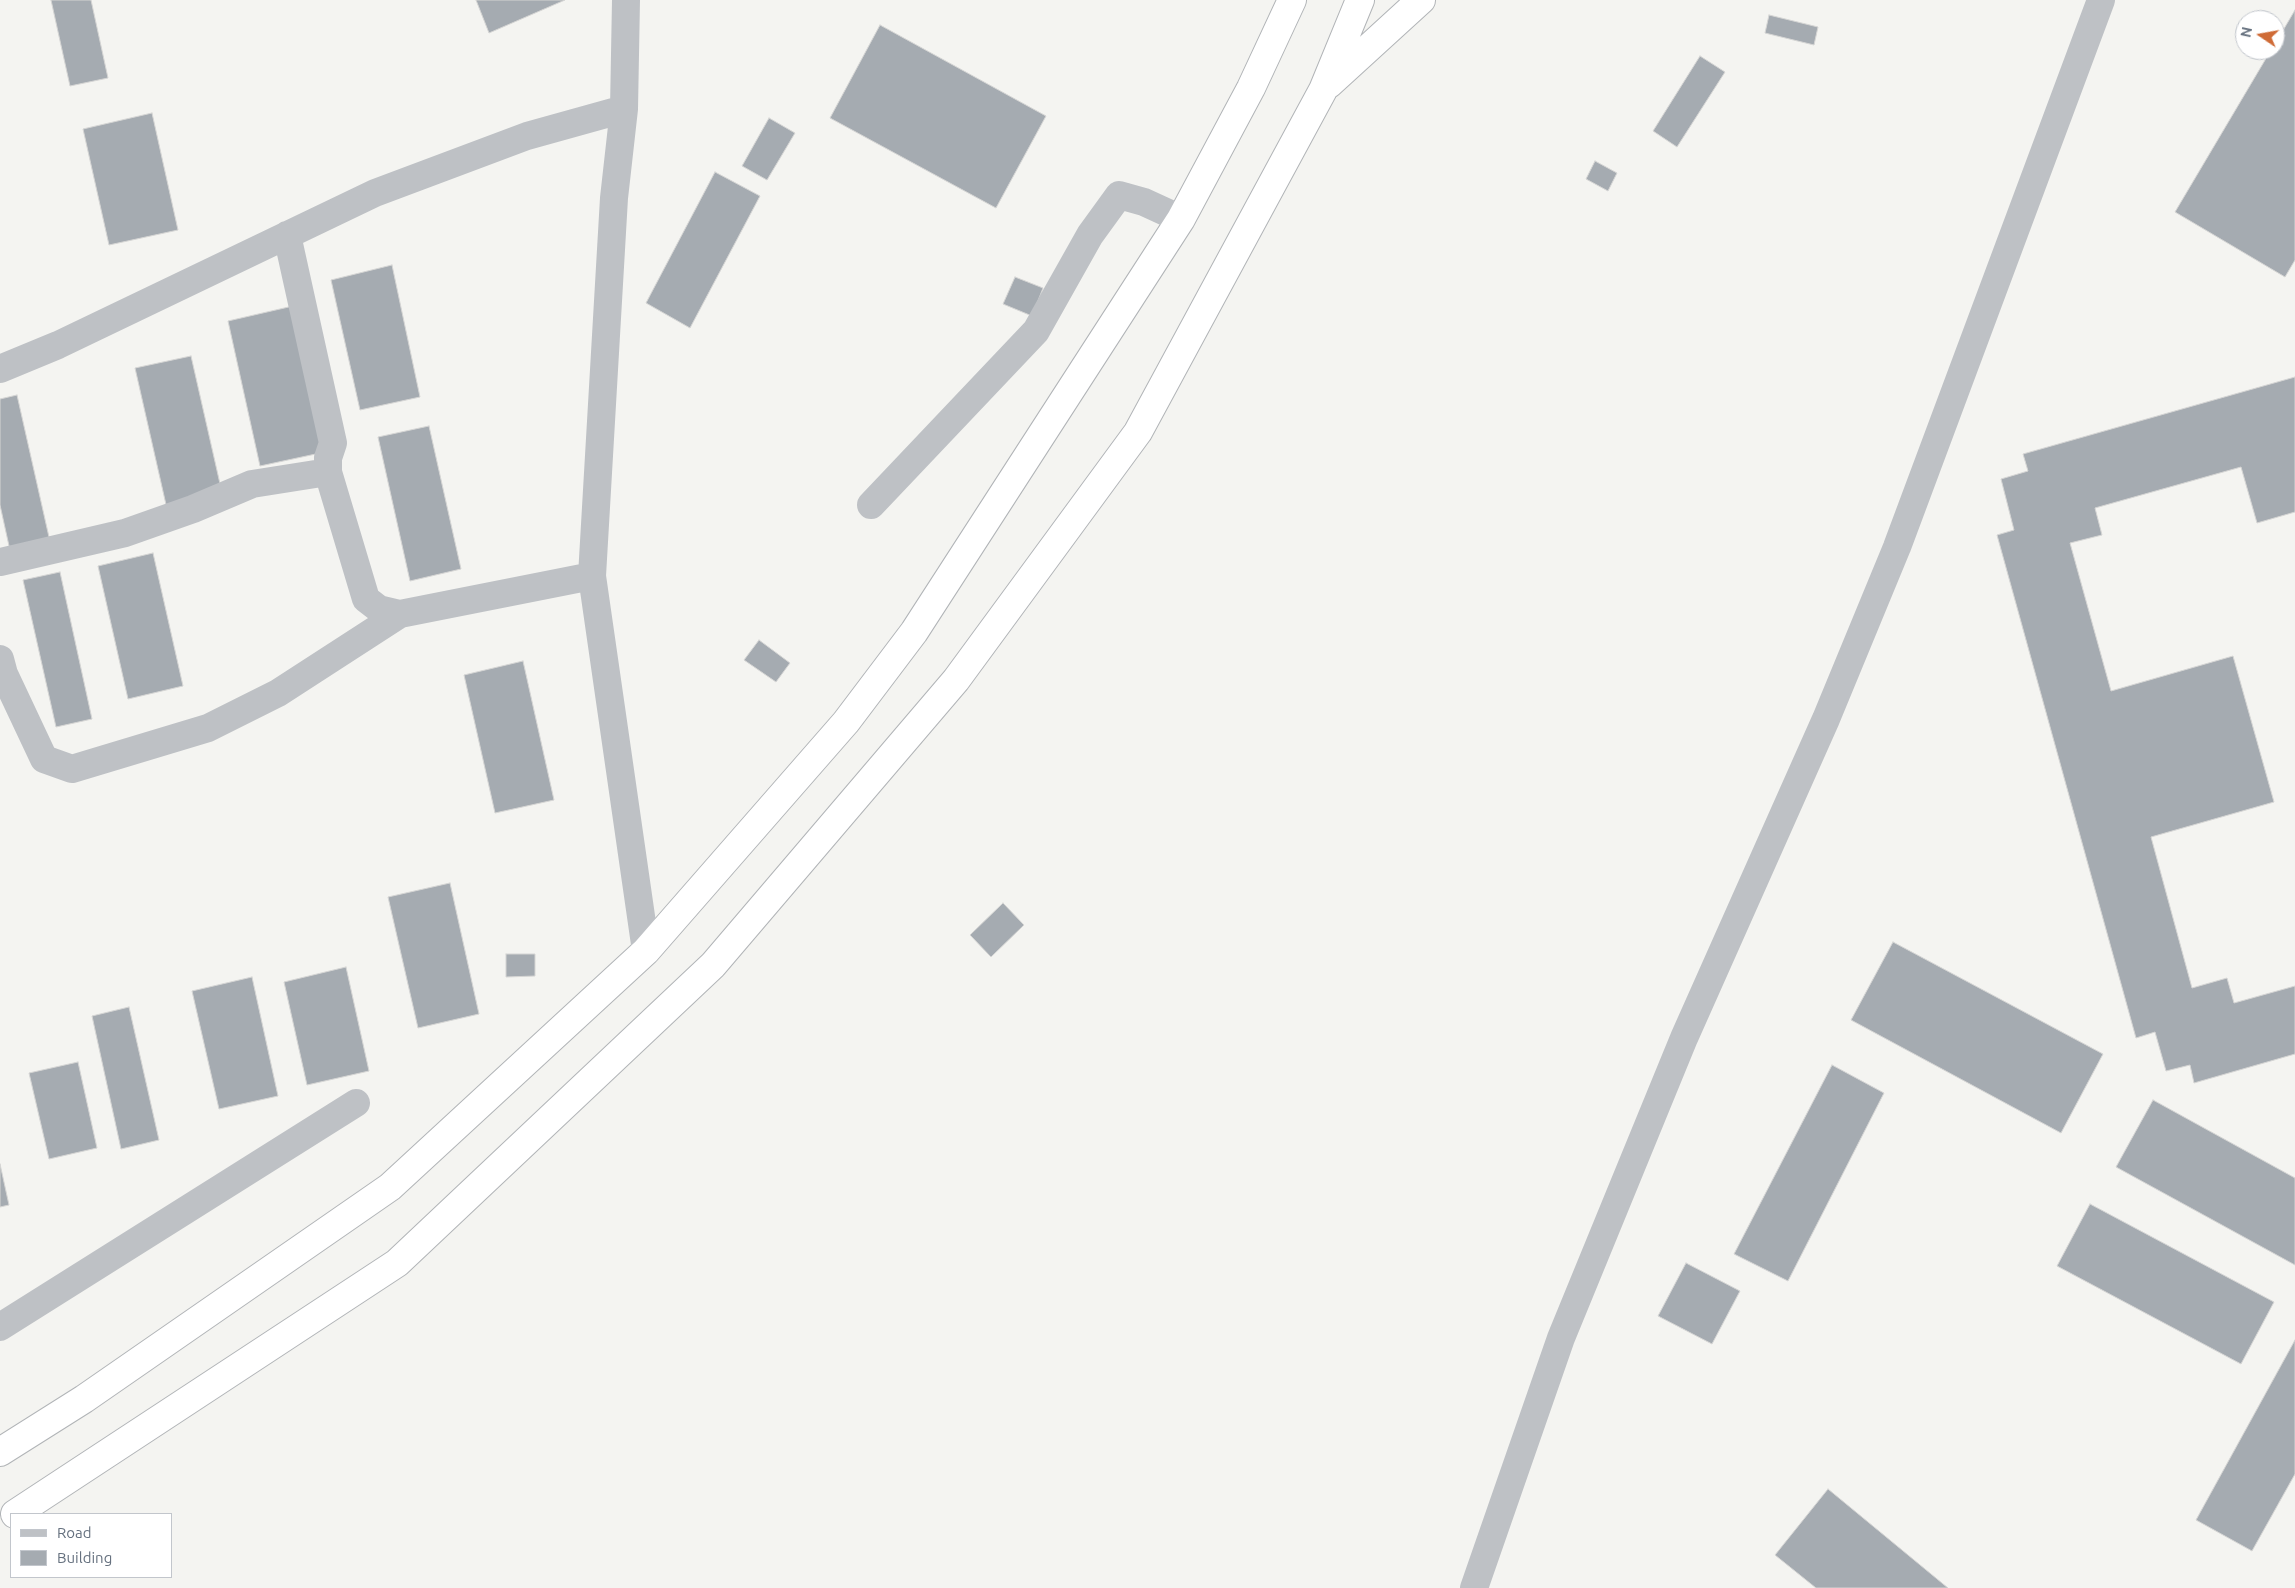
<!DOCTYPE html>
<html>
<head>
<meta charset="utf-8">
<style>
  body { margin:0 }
  #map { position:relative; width:2295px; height:1588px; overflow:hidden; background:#f4f4f1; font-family:Ubuntu,sans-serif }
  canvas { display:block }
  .legend { position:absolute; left:10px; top:1513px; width:162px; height:65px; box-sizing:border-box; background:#fff; border:1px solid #c2c6cc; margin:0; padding:6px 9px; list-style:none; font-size:15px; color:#66717f }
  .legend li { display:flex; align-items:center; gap:10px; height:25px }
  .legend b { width:25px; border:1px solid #c2c6cc }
  .north { position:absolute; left:2235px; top:10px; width:50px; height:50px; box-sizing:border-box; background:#fff; border:1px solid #c2c6cc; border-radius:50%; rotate:282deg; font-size:14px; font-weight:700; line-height:20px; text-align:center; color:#66717f }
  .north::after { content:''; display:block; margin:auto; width:18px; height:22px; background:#cf6b36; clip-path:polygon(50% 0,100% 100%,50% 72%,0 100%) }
</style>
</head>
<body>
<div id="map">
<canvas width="2295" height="1588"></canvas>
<ul class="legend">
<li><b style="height:6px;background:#bec1c5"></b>Road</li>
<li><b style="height:14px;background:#a5abb1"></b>Building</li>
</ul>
<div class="north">N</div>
</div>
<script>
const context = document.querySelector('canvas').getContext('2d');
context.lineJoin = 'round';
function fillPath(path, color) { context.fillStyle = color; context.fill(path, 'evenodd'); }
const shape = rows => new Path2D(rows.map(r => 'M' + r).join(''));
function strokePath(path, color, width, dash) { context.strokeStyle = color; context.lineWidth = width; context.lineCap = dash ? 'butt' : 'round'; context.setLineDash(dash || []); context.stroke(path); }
const building = shape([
  [51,0,91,0,108,78,70,86,51,0],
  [476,0,565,0,489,33,476,0],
  [2295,10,2295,260,2285,277,2175,212,2271,50,2275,50,2275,44,2295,10],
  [1769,15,1818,27,1814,45,1765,33,1769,15],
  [880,25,1046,116,996,208,830,118,880,25],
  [1700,56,1725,72,1677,147,1653,131,1700,56],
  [152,113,178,230,109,245,83,129,152,113],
  [769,118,795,133,767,180,742,166,769,118],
  [1595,161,1617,173,1608,191,1586,179,1595,161],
  [715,172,760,196,690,328,646,303,715,172],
  [392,265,420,397,360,410,331,280,392,265],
  [1015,277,1043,288,1032,316,1003,304,1015,277],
  [293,306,325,452,260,466,228,321,293,306],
  [191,356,223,497,167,509,135,368,191,356],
  [2295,377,2295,512,2257,523,2241,467,2095,508,2102,535,2070,543,2111,691,2233,656,2274,802,2151,837,2192,988,2227,978,2234,1003,2295,986,2295,1054,2194,1083,2190,1065,2166,1071,2155,1032,2136,1038,1997,535,2014,530,2001,479,2028,471,2023,454,2295,377],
  [17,395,51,546,11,555,0,505,0,399,17,395],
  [429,426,461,569,410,581,378,437,429,426],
  [153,553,183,686,128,699,98,566,153,553],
  [60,572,92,719,56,727,23,580,60,572],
  [759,640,790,663,776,682,744,660,759,640],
  [523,661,554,800,495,813,464,675,523,661],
  [450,883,479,1014,418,1028,388,897,450,883],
  [1003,903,1024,925,991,957,970,935,1003,903],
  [1893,942,2103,1054,2061,1133,1851,1020,1893,942],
  [506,954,535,954,535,976,506,977,506,954],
  [346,967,369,1071,307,1085,284,982,346,967],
  [252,977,278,1096,219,1109,192,991,252,977],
  [129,1007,159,1140,121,1149,92,1016,129,1007],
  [78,1062,97,1148,49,1159,29,1073,78,1062],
  [1832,1065,1884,1093,1788,1281,1734,1254,1832,1065],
  [2153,1100,2295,1178,2295,1265,2116,1167,2153,1100],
  [0,1164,9,1205,0,1207,0,1164],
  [2090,1204,2274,1302,2241,1364,2057,1266,2090,1204],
  [1686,1263,1740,1291,1712,1344,1658,1316,1686,1263],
  [2295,1340,2295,1474,2252,1551,2196,1520,2295,1340],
  [1828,1489,1948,1588,1816,1588,1775,1555,1828,1489]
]);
fillPath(building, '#a5abb1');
strokePath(building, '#d5d5d4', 1);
const highway = shape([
  [1329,84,1421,0],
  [0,1452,84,1399,390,1187,646,951,846,722,914,632,1181,219,1251,88,1292,0],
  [15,1514,397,1263,713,965,956,680,1138,432,1323,90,1360,0]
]);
strokePath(highway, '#b1b4b7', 30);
strokePath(shape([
  [626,0,624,109,614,198,592,576,646,951],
  [287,235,333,443,328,458,328,472,366,599,379,609,400,614,592,576],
  [0,369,58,345,375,193,527,136,624,109],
  [871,505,1036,331,1090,235,1119,195,1144,202,1181,219],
  [0,562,125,533,193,509,252,484,328,472],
  [0,659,4,674,44,759,72,769,208,728,278,693,400,614],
  [0,1327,356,1103],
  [1474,1588,1561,1338,1684,1038,1826,719,1897,547,2101,0]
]), '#bec1c5', 28);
strokePath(highway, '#fff', 28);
</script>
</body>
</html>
